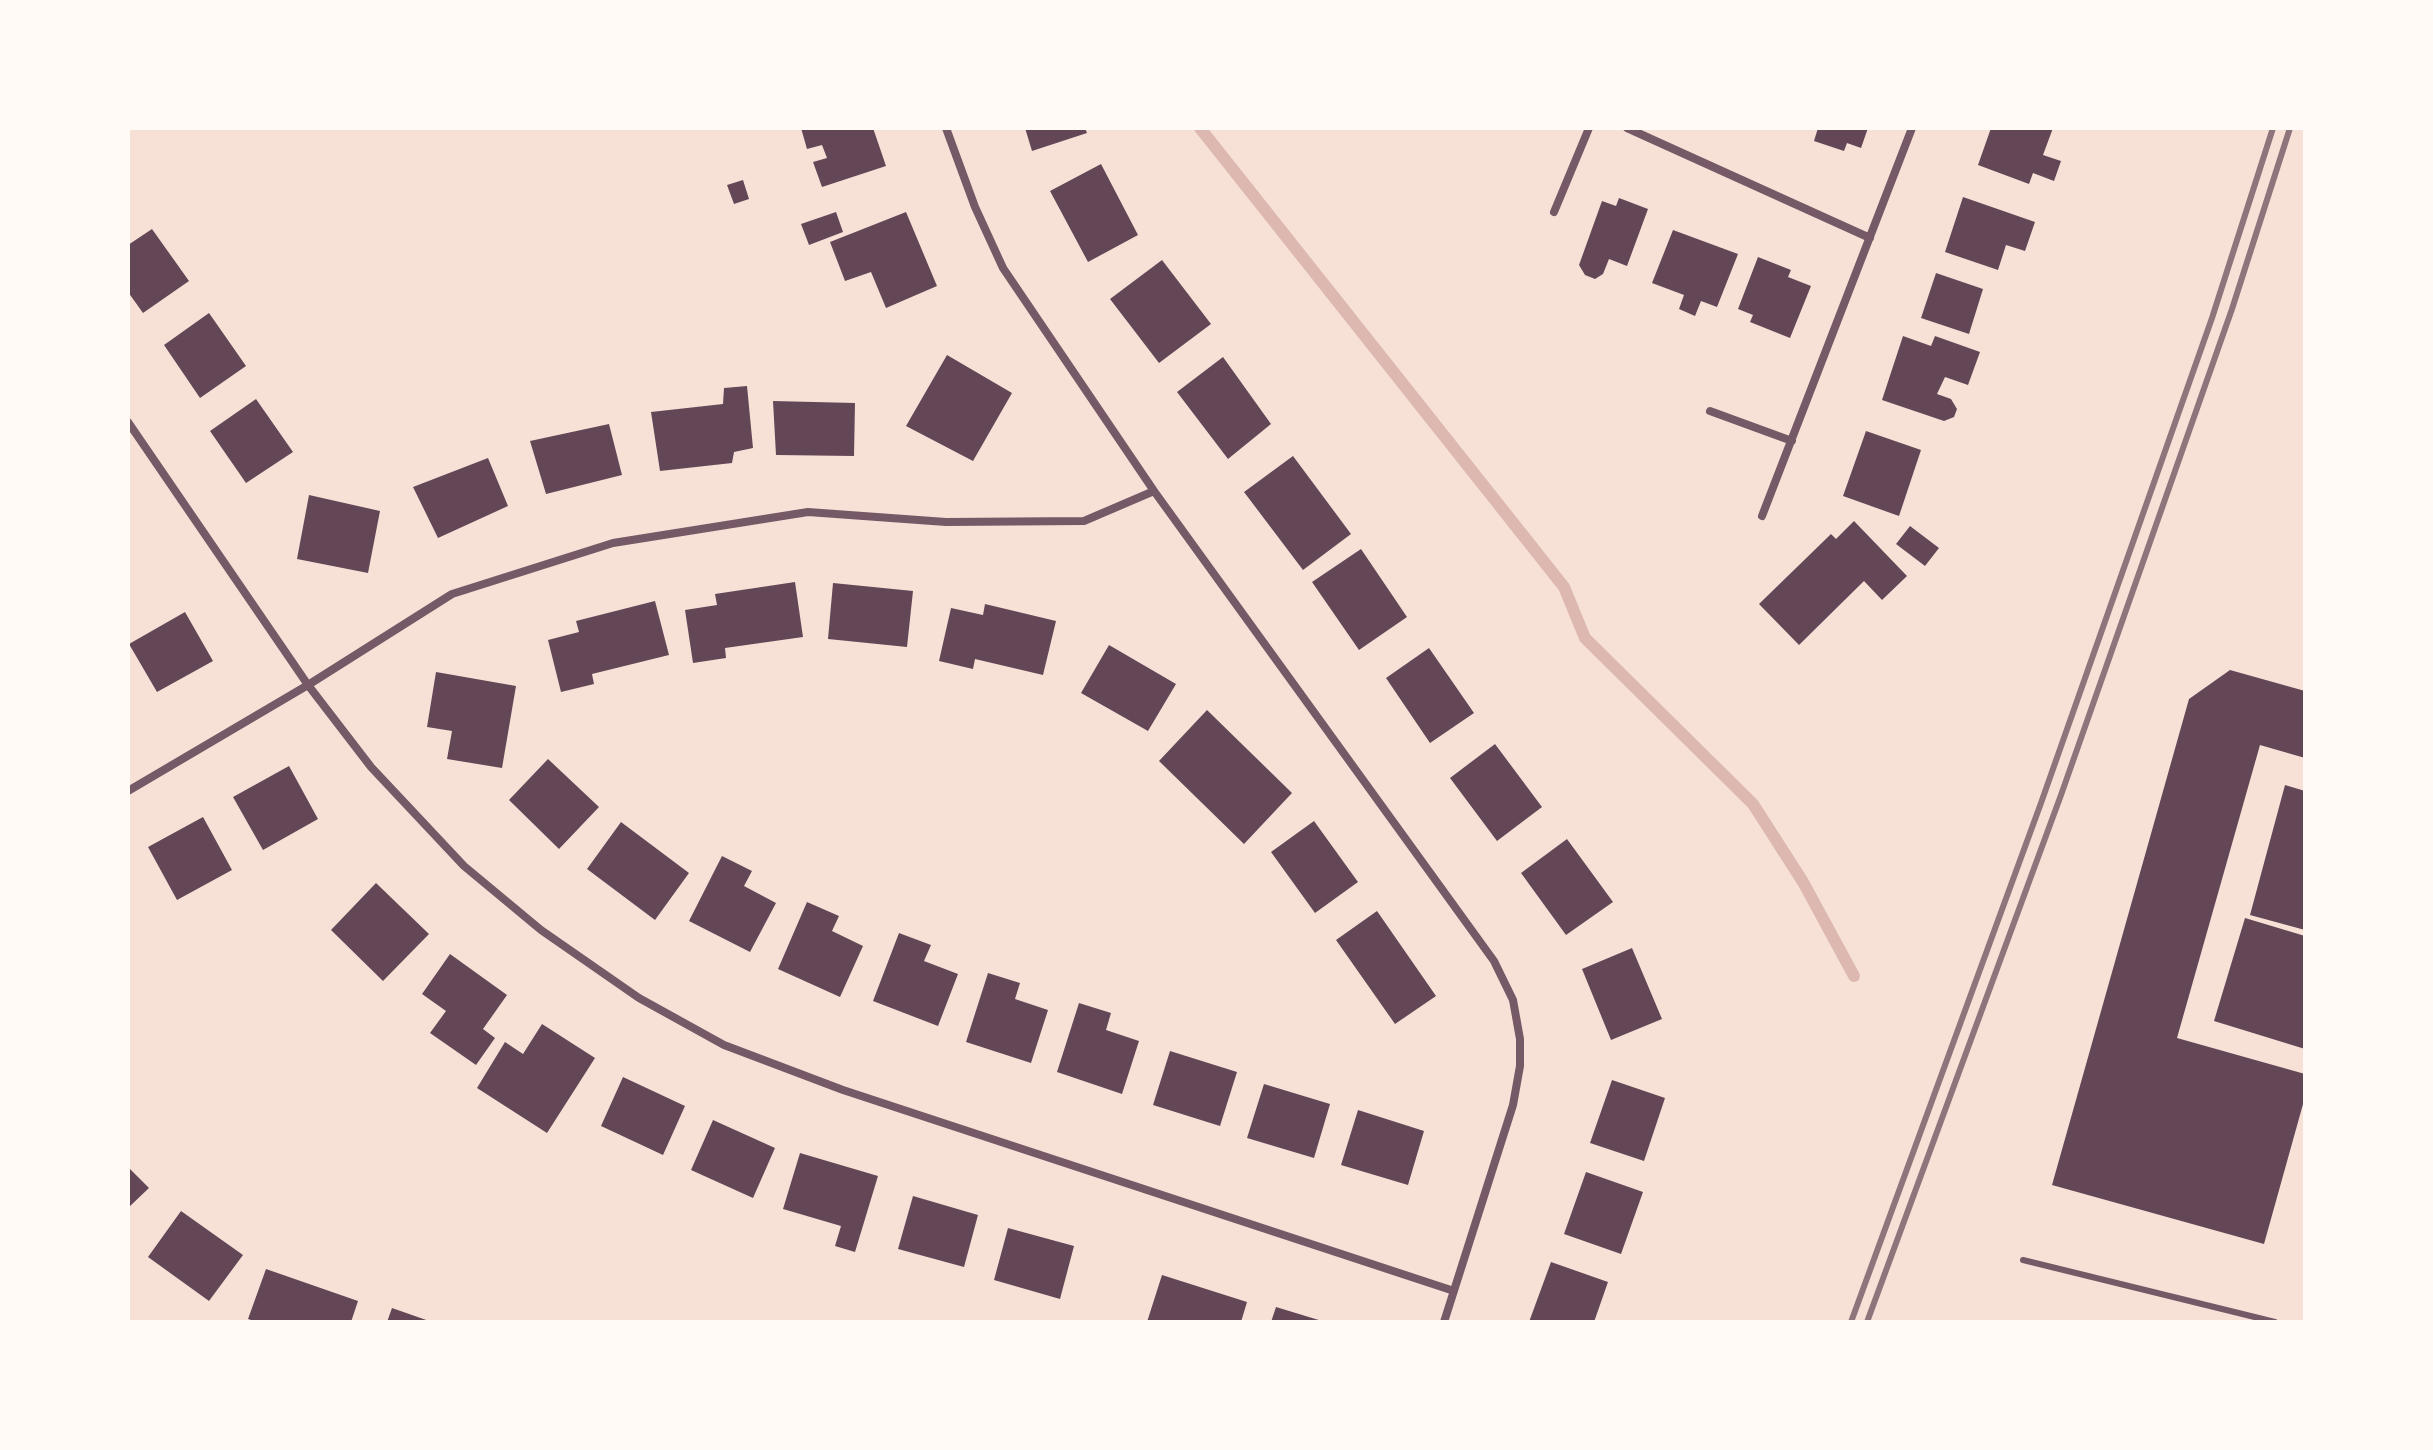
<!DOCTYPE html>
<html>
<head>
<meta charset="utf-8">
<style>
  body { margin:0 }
  #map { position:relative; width:2433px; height:1450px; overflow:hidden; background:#f7e1d7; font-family:Inter,sans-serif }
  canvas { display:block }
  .frame { position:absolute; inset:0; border:130px solid #fffaf5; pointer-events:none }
</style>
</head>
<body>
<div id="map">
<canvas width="2433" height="1450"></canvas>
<div class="frame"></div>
</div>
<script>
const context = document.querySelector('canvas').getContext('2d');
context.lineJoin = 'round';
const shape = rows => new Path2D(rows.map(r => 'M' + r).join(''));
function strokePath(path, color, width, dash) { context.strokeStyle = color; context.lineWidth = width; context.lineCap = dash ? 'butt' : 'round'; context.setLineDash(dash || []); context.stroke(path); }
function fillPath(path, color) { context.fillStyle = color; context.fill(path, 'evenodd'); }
strokePath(shape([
  [1200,128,1564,587,1585,638,1753,804,1803,882,1854,976]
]), '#dcb8b0', 12);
fillPath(shape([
  [801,128,873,128,886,166,822,187,813,162,827,158,822,145,807,149],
  [1025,128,1085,128,1087,133,1032,151],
  [1818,128,1868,128,1861,148,1847,143,1844,151,1814,141],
  [1991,128,2053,128,2043,155,2061,161,2054,181,2033,173,2029,184,1978,165],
  [1101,164,1138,235,1088,262,1050,191],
  [743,180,749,199,734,204,727,185],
  [1963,197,2035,222,2025,251,2006,245,1998,270,1945,252],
  [1619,198,1648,209,1627,266,1609,259,1603,274,1595,279,1585,275,1579,265,1602,201,1616,206],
  [836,212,843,232,809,245,801,224],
  [906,212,937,286,886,308,871,272,845,281,830,242],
  [152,229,189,281,143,313,128,292,128,245],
  [1673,230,1738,254,1717,307,1701,301,1695,316,1679,309,1684,295,1652,283],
  [1758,257,1791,270,1788,277,1811,286,1790,338,1750,322,1753,315,1738,309],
  [1162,260,1211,324,1159,363,1110,299],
  [1936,273,1983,289,1969,334,1921,318],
  [209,313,246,366,200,398,164,345],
  [1903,336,1931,346,1935,336,1980,352,1968,385,1945,377,1937,394,1951,399,1957,409,1954,417,1944,421,1882,400],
  [947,355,1012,393,973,461,906,426],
  [1223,357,1271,424,1228,459,1177,392],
  [747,386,753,448,734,452,732,463,660,471,651,412,723,404,724,388],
  [256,399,293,452,246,483,210,431],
  [773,401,855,403,854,456,776,455],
  [609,424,622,475,546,494,530,441],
  [1866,431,1921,450,1899,516,1843,496],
  [1293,456,1351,534,1303,570,1244,492],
  [488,458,508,506,438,538,413,487],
  [309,495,380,511,368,573,297,559],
  [1854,521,1907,576,1882,600,1864,581,1799,645,1759,604,1831,534,1836,539],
  [1910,526,1939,548,1925,566,1896,544],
  [1361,549,1407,617,1359,650,1312,582],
  [795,582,803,637,725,648,726,658,693,663,685,610,717,605,715,594],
  [833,583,913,591,907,647,828,639],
  [655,601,669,655,592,674,594,684,561,692,548,640,579,632,576,621],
  [985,604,1056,621,1043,675,975,659,973,669,939,661,951,608,983,615],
  [185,612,213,661,157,692,129,644],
  [1109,645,1176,684,1148,731,1081,693],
  [1429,648,1474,713,1430,743,1386,678],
  [2230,670,2305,691,2305,758,2260,745,2177,1038,2305,1074,2305,1097,2264,1244,2052,1185,2189,699],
  [436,672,516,686,502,768,447,759,452,731,427,727],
  [1207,710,1292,793,1244,844,1159,761],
  [1495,744,1542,807,1497,841,1450,778],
  [548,759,599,807,559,849,509,800],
  [289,766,318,819,263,850,233,797],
  [2285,785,2305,791,2305,930,2250,915],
  [203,817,232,870,177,900,148,847],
  [1314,821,1358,882,1315,913,1271,852],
  [621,822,689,873,655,920,587,869],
  [1567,839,1613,902,1566,935,1521,873],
  [722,856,752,871,744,886,776,903,750,952,689,921],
  [376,883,429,934,383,981,331,930],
  [807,902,839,916,832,931,863,946,840,997,778,969],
  [1377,911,1436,996,1395,1024,1336,940],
  [2245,918,2305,936,2305,1049,2214,1021],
  [899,933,931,945,924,961,958,974,938,1026,873,1001],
  [1632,948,1662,1019,1611,1040,1582,969],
  [450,954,507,995,483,1029,495,1038,476,1065,430,1033,446,1011,422,994],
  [988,973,1020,983,1015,999,1048,1010,1031,1063,966,1042],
  [1079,1003,1111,1013,1106,1030,1139,1041,1122,1094,1057,1072],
  [542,1024,595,1058,547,1133,477,1088,505,1042,523,1054],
  [1170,1051,1237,1072,1220,1126,1153,1105],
  [623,1077,685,1106,663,1155,601,1126],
  [1612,1080,1665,1098,1644,1161,1590,1143],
  [1264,1084,1330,1104,1314,1158,1247,1138],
  [1358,1110,1424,1131,1408,1185,1341,1165],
  [713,1120,775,1148,753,1198,691,1170],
  [800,1153,878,1176,855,1252,835,1246,841,1226,783,1209],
  [128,1167,149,1188,128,1208],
  [1586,1172,1643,1192,1621,1254,1564,1234],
  [913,1196,978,1215,964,1267,898,1249],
  [181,1211,243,1255,209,1301,148,1257],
  [1008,1228,1074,1246,1060,1299,994,1280],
  [1551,1262,1608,1282,1594,1322,1529,1322],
  [266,1269,358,1301,351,1322,257,1322,248,1319],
  [1162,1275,1247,1302,1241,1322,1147,1322],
  [1276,1307,1322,1321,1322,1322,1271,1322],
  [392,1308,432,1322,387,1322]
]), '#644757');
strokePath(shape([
  [2023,1260,2275,1322]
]), '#755966', 6);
strokePath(shape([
  [946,128,975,207,1003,268,1154,491,1494,961,1513,1000,1520,1039,1520,1066,1513,1105,1444,1322],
  [1627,128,1870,238],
  [1554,212,1589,128],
  [1710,411,1792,441],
  [128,422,308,685,371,767,464,866,541,930,639,998,724,1045,843,1090,1454,1291],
  [1762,516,1912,128],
  [128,791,308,685,452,594,613,543,808,512,946,522,1084,521,1154,491]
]), '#755966', 8);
strokePath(shape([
  [1851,1322,2041,803,2212,318,2273,128],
  [1867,1322,2061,795,2232,309,2290,128]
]), '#8f747c', 6);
</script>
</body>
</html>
